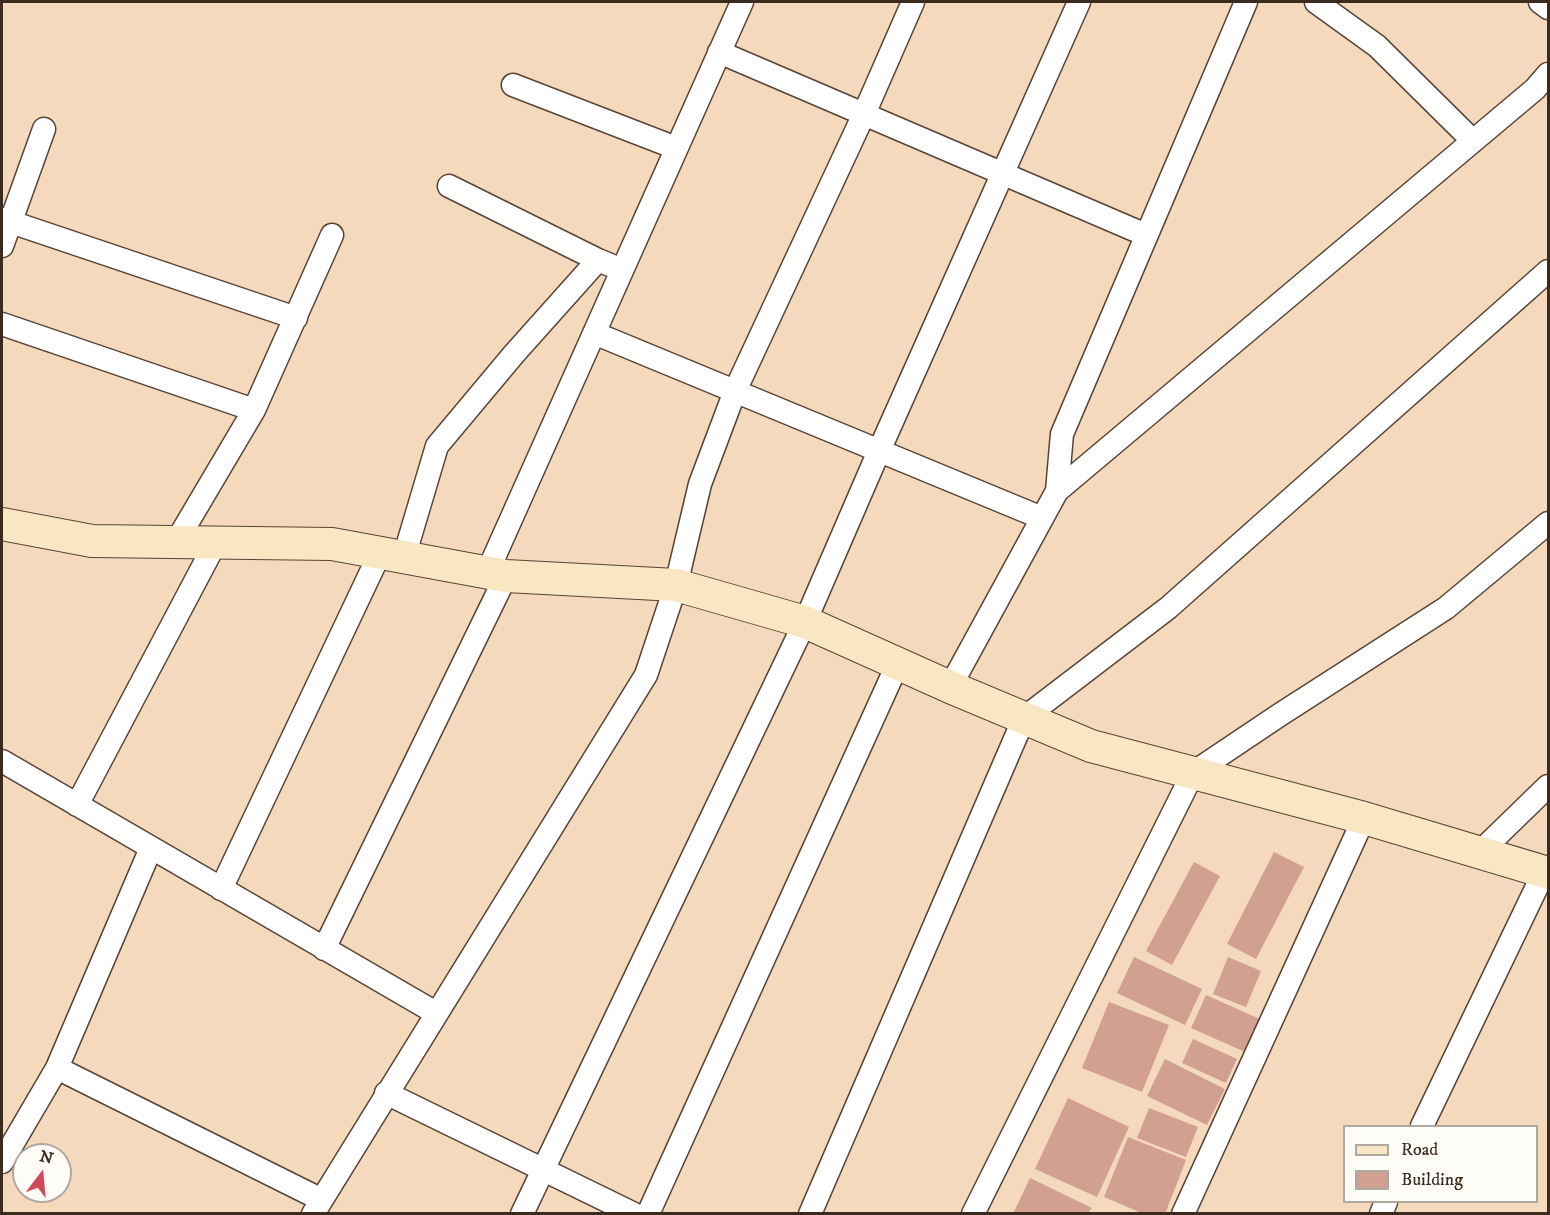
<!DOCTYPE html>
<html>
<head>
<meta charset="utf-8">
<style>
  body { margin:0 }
  #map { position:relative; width:1550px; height:1215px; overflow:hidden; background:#f4d9bc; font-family:"IM FELL DW Pica",serif }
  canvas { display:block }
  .frame { position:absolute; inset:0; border:3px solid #3b2a1e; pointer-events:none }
  .legend { position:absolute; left:1343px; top:1125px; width:195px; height:78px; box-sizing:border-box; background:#fdfcf7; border:2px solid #afa8a0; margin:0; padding:8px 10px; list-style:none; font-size:18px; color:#3b2a1e }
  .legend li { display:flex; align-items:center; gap:12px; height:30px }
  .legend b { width:30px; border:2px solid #afa8a0 }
  .north { position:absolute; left:12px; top:1143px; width:60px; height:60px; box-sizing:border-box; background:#fdfcf7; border:2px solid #afa8a0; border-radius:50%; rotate:16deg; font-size:16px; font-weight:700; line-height:24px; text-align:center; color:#3b2a1e }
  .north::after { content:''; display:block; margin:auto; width:21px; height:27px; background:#d1495b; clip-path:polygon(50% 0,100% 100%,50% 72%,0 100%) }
</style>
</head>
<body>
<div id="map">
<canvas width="1550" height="1215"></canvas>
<div class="frame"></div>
<ul class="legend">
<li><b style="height:8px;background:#f9e7c3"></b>Road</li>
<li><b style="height:16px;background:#d1a091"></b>Building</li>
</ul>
<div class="north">N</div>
</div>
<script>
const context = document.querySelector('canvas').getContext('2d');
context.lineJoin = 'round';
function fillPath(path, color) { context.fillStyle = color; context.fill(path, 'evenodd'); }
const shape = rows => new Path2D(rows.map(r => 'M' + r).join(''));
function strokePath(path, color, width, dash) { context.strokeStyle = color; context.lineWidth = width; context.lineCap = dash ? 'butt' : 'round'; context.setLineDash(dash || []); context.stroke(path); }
fillPath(shape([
  [1274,852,1304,867,1256,959,1227,944],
  [1194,862,1220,876,1172,965,1146,951],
  [1134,957,1202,989,1185,1025,1117,993],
  [1228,957,1261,971,1246,1007,1213,994],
  [1206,995,1260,1019,1245,1052,1191,1028],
  [1109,1002,1169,1025,1142,1092,1082,1068],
  [1193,1039,1237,1059,1226,1083,1182,1063],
  [1165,1059,1225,1089,1207,1125,1147,1096],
  [1068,1098,1129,1127,1097,1197,1035,1169],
  [1149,1108,1198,1127,1186,1157,1137,1138],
  [1128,1137,1186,1160,1165,1214,1144,1214,1104,1197],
  [1030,1178,1092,1208,1087,1214,1013,1214]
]), '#d1a091');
const street = shape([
  [1316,2,1377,46,1473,141],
  [1540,2,1548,8],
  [719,52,1146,235],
  [513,85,676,148],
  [449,186,598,260],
  [2,219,296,318],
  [2,246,44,129],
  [2,324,254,410],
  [594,333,1042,518],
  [1057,491,1062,434,1246,2],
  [176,542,254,410,332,235],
  [404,557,437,446,514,354,598,260,622,270],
  [487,573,742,2],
  [950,687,1057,491,1535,89,1548,74],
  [2,761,436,1013],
  [77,805,216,542],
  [1479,853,1548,786],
  [221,889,380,553],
  [324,949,506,576],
  [57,1068,151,848],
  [386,1093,634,1214],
  [1422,1126,1544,872],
  [2,1162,57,1068,320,1199],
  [313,1214,646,675,676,585,700,484,735,391,864,114,913,2],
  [522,1214,805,622,879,451,1079,2],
  [648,1214,898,663],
  [810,1214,1024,718,1168,608,1548,271],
  [973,1214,1193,773,1281,714,1446,608,1548,523],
  [1183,1214,1364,818],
  [1381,1214,1386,1202]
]);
const secondary = shape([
  [2,524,92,541,332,544,506,576,676,585,805,622,950,687,1091,746,1364,818,1548,873]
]);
strokePath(street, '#574436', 25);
strokePath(secondary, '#574436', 34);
strokePath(street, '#fff', 22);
strokePath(secondary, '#f9e7c3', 32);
</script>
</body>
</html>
